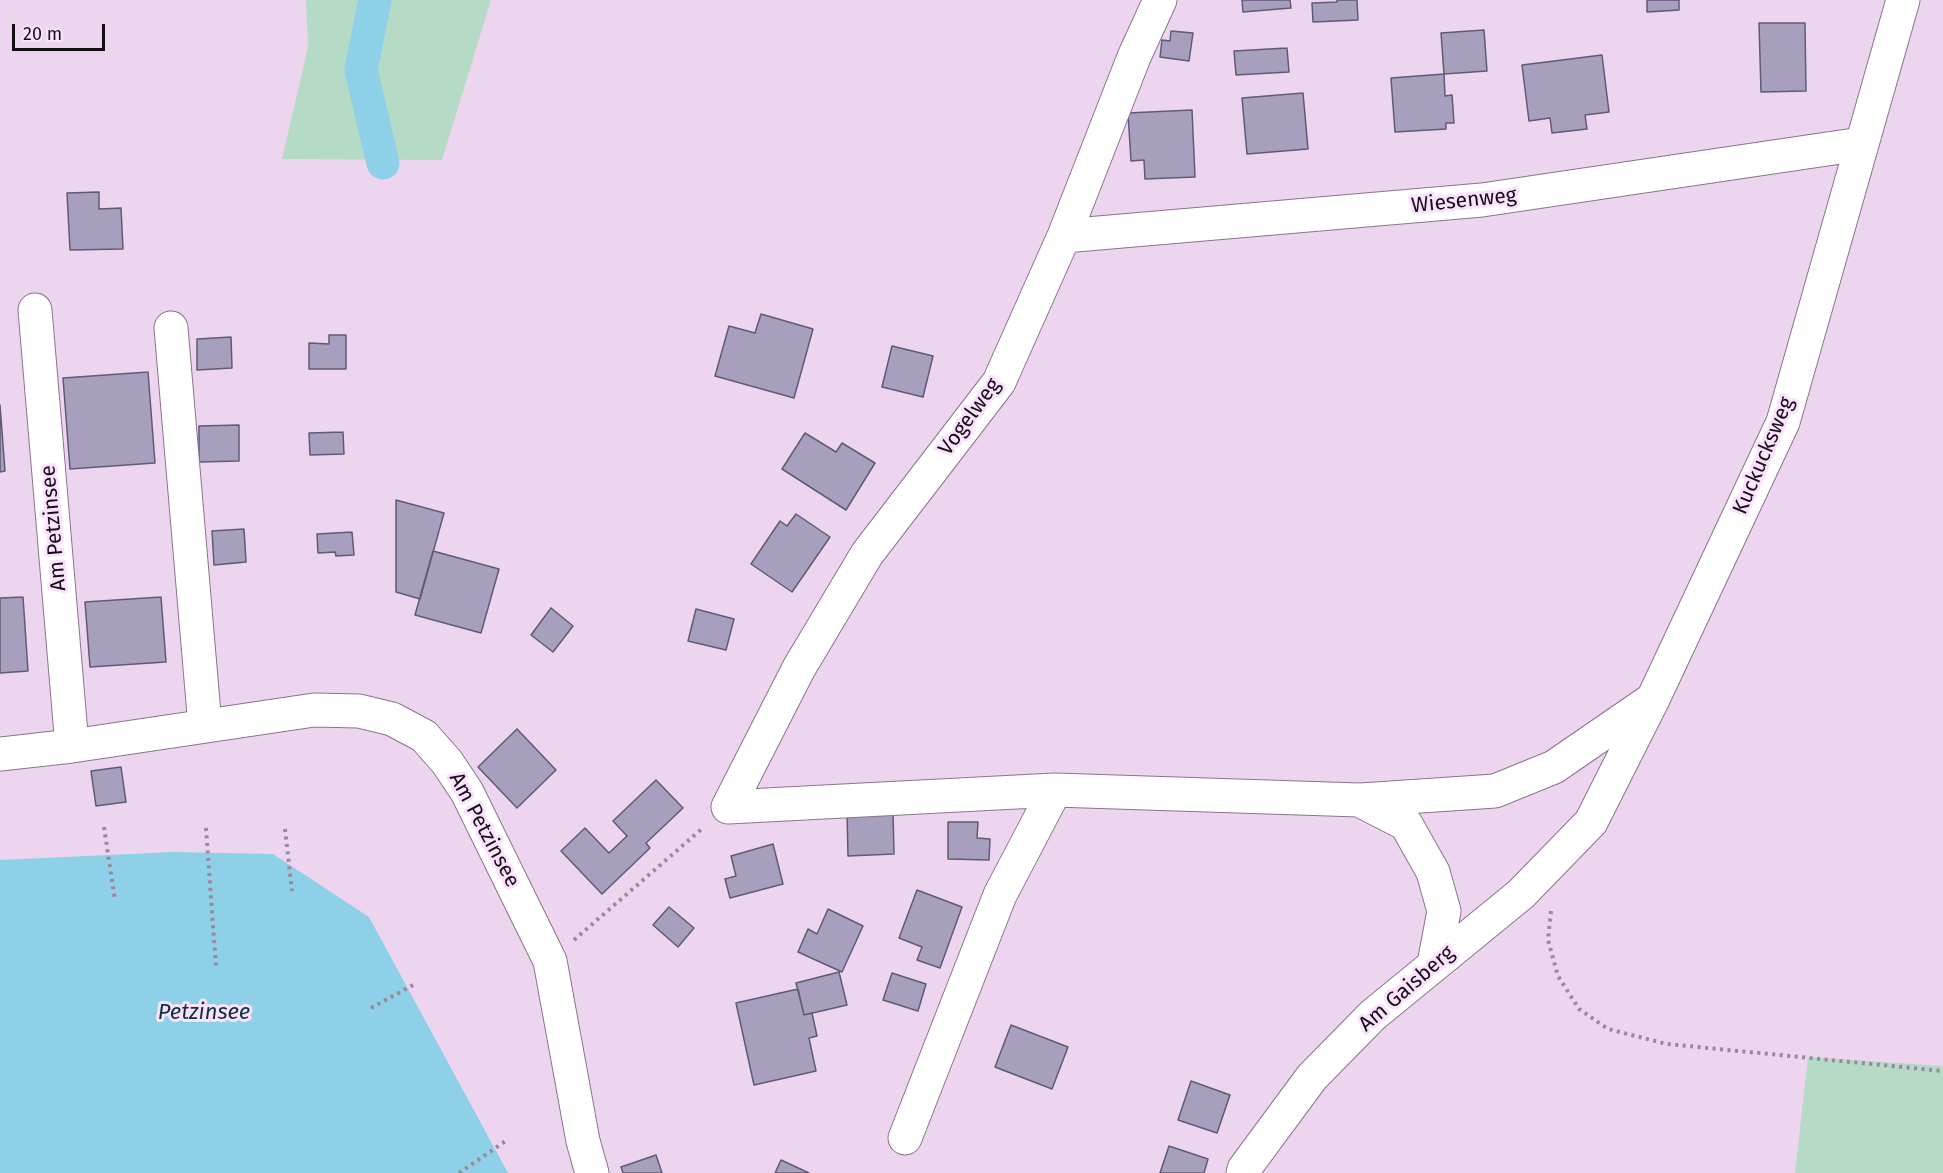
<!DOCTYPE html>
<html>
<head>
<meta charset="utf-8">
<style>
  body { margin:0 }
  #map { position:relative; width:1943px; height:1173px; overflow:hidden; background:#edd5ef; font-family:"Fira Sans",sans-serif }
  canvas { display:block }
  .scale { position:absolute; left:12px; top:24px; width:93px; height:27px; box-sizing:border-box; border:3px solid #160e17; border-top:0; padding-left:8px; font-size:18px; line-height:21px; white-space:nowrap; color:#160e17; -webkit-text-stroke:4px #fae2fd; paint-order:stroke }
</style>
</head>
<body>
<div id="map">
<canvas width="1943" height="1173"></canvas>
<div class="scale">20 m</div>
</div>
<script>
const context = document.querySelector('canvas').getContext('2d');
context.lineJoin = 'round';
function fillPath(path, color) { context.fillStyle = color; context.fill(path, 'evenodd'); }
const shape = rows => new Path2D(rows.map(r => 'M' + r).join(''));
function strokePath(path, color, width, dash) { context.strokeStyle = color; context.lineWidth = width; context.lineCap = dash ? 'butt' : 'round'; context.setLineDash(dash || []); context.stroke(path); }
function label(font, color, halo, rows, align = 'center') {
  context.font = font + ' "Fira Sans",sans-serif'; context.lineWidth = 6; context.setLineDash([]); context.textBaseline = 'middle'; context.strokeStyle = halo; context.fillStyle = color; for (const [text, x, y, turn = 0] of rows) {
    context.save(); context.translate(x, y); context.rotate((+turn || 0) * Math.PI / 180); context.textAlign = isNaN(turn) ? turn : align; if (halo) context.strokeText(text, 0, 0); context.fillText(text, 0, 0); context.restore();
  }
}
fillPath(shape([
  [306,0,491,0,442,160,282,159,308,47],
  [1808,1057,1943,1066,1943,1173,1795,1173]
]), '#b5dac6');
fillPath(shape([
  [173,852,273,854,369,917,508,1173,0,1173,0,860]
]), '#8dd0e8');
strokePath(shape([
  [375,0,361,70,383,163]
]), '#8dd0e8', 33);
const building = shape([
  [1242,0,1290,0,1291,8,1243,12,1242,0],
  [1337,0,1357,0,1358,20,1313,22,1312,3,1337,2,1337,0],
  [1647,0,1679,0,1679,10,1647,12,1647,0],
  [1759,23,1805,23,1806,91,1761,92,1759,23],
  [1484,30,1487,71,1444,74,1441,33,1484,30],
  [1171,31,1193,33,1189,61,1160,57,1162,40,1170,41,1171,31],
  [1287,48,1289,72,1236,75,1234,51,1287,48],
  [1602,55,1609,112,1585,115,1587,129,1552,133,1550,118,1529,121,1522,65,1602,55],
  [1444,74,1445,96,1452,95,1454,123,1446,123,1446,129,1395,132,1391,78,1444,74],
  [1303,93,1308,149,1247,154,1242,98,1303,93],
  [1192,110,1195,177,1145,179,1144,160,1131,161,1128,113,1192,110],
  [99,192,99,209,121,208,123,249,70,250,67,193,99,192],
  [761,314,813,329,794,398,715,376,729,326,755,333,761,314],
  [329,335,346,335,346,369,309,369,309,343,329,344,329,335],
  [231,337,232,368,197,370,197,339,231,337],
  [892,346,933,356,923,397,882,387,892,346],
  [148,372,155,463,70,469,63,378,148,372],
  [0,405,5,471,0,472,0,405],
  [239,425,239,461,199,462,199,426,239,425],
  [343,432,344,454,310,455,309,433,343,432],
  [805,433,836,452,842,443,875,463,846,510,782,469,805,433],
  [396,500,444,513,420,599,396,592,396,500],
  [796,514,830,537,792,592,751,564,780,521,787,526,796,514],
  [244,529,246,562,214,565,212,531,244,529],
  [352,532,354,555,336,556,335,552,318,553,317,534,352,532],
  [433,551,499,569,481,633,415,615,433,551],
  [23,597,28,671,0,673,0,598,23,597],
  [161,597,166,662,90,667,85,602,161,597],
  [551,608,573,626,553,652,531,635,551,608],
  [696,609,734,619,726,650,688,641,696,609],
  [517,729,556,770,517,808,478,767,517,729],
  [121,767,126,802,96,806,91,771,121,767],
  [656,780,683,808,646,843,650,848,602,894,561,851,585,828,609,853,627,836,613,821,656,780],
  [893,812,894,854,848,856,847,813,893,812],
  [948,822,978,822,977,838,990,839,989,860,948,859,948,822],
  [773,844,783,884,730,898,725,879,736,876,731,856,773,844],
  [917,890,962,907,940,968,917,960,922,947,899,938,917,890],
  [669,907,694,928,678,947,653,925,669,907],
  [828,909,863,926,842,972,798,952,808,929,817,934,828,909],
  [839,972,847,1005,804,1015,796,983,839,972],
  [892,973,926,984,918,1011,883,1000,892,973],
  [798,989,804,1015,812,1013,817,1036,809,1038,816,1071,754,1085,736,1003,798,989],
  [1011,1025,1068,1047,1052,1089,995,1067,1011,1025],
  [1191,1081,1230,1095,1217,1133,1178,1120,1191,1081],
  [1169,1146,1208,1159,1204,1173,1160,1173,1169,1146],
  [656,1155,662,1173,623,1173,621,1167,656,1155],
  [781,1160,809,1173,775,1173,781,1160]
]);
fillPath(building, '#a69fbd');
strokePath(building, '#615a76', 1.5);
const minor = shape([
  [1064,236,1482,200,1861,144],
  [35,310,72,746],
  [171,328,205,726],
  [0,754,72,746,314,710,359,711,392,719,424,736,447,762,467,792,550,961,583,1141,592,1173],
  [1361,800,1495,791,1554,767,1650,701],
  [728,807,799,668,867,554,999,382,1064,236,1134,57,1160,0],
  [728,807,1055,790,1359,800,1406,824,1433,872,1444,911,1434,964],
  [905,1138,1000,895,1055,790],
  [1243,1173,1244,1169,1312,1077,1373,1015,1521,894,1591,822,1653,699,1783,422,1903,0]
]);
strokePath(minor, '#8a758c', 35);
strokePath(shape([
  [104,827,115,901],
  [206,828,216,967],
  [285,829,292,891],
  [1551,911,1548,940,1558,976,1579,1009,1608,1029,1667,1044,1943,1071],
  [574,940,704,827],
  [371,1008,415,984],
  [459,1173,507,1140]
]), '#9a899c', 4, [3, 4.5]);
strokePath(minor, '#fff', 33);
label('21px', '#160e17', '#fae2fd', [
  ["Wiesenweg",1464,201,-6],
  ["Vogelweg",970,417,-54],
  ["Kuckucksweg",1764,456,-67],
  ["Am Petzinsee",54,528,-95],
  ["Am Petzinsee",484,830,62],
  ["Am Gaisberg",1407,989,-41]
]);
label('italic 22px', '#10313b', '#fae2fd', [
  ["Petzinsee",204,1013]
]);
</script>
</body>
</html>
